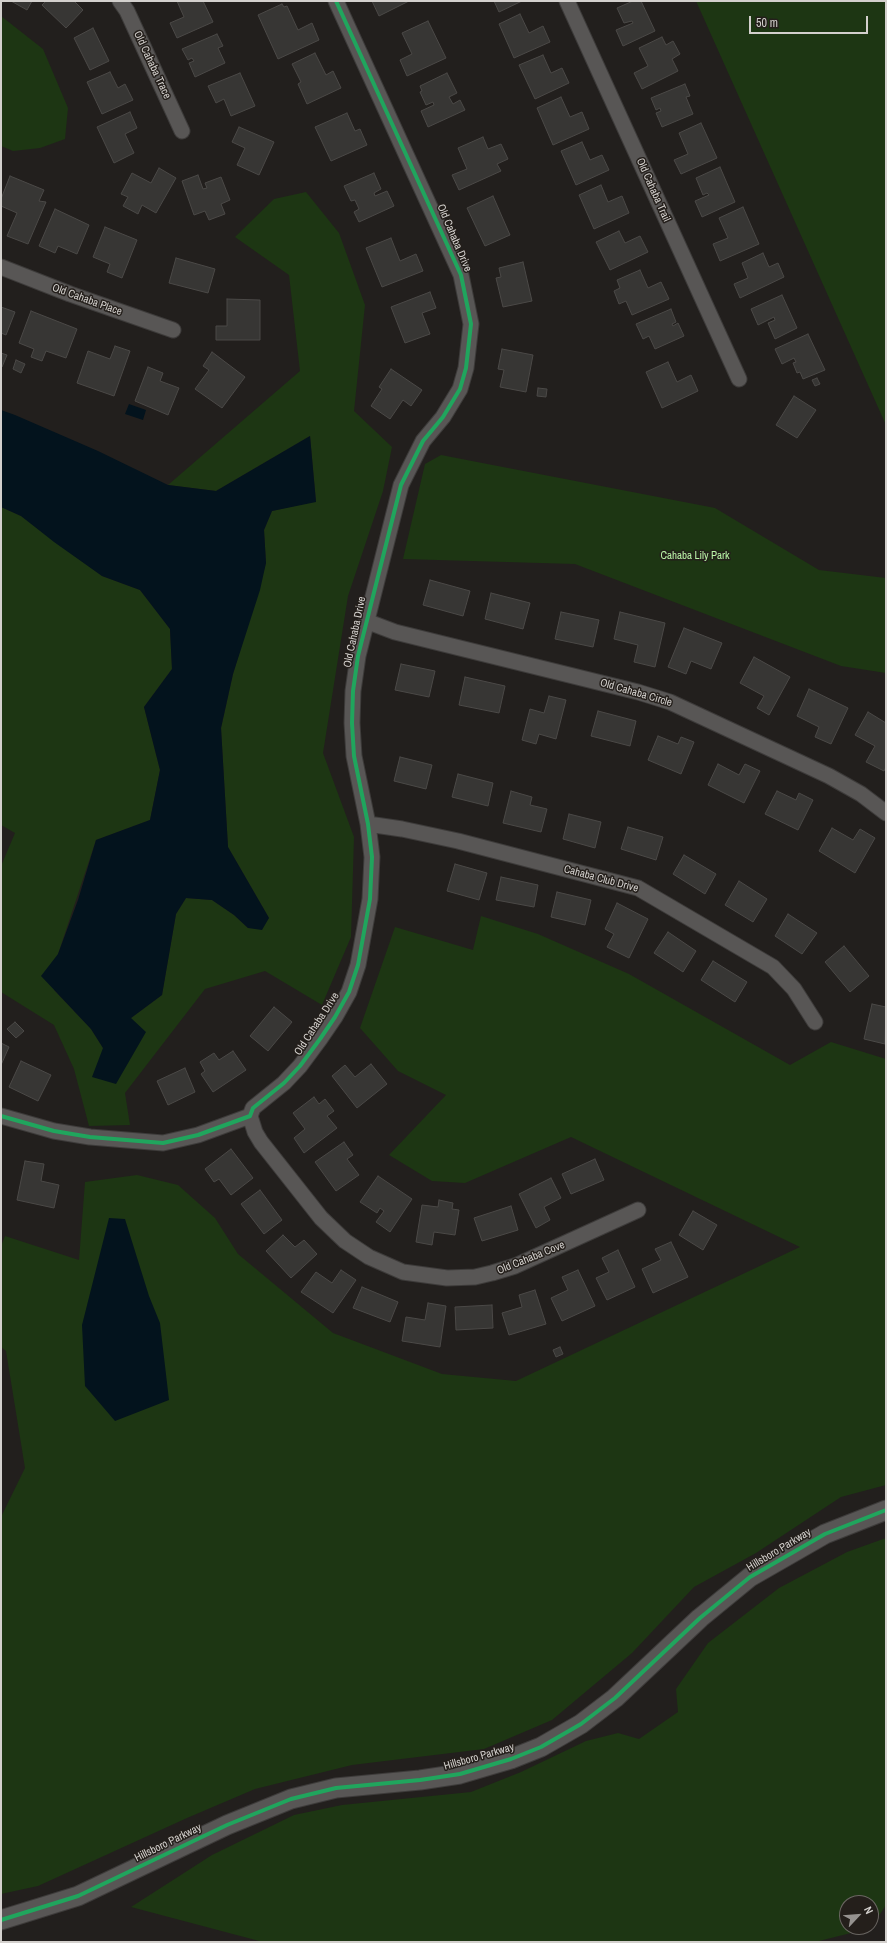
<!DOCTYPE html>
<html>
<head>
<meta charset="utf-8">
<style>
  body { margin:0 }
  #map { position:relative; width:887px; height:1943px; overflow:hidden; background:#221f1d; font-family:"Archivo Narrow",sans-serif }
  canvas { display:block }
  .frame { position:absolute; inset:0; border:2px solid #d3d0cd; pointer-events:none }
  .north { position:absolute; left:839px; top:1895px; width:40px; height:40px; box-sizing:border-box; background:#241f1b; border:1px solid #6a6662; border-radius:50%; rotate:64deg; font-size:11px; font-weight:700; line-height:16px; text-align:center; color:#d3d0cd }
  .north::after { content:''; display:block; margin:auto; width:14px; height:18px; background:#95928f; clip-path:polygon(50% 0,100% 100%,50% 72%,0 100%) }
  .scale { position:absolute; left:749px; top:16px; width:119px; height:18px; box-sizing:border-box; border:2px solid #d3d0cd; border-top:0; padding-left:5px; font-size:12px; line-height:14px; white-space:nowrap; color:#d3d0cd; -webkit-text-stroke:3px #241f1b; paint-order:stroke }
</style>
</head>
<body>
<div id="map">
<canvas width="887" height="1943"></canvas>
<div class="frame"></div>
<div class="north">N</div>
<div class="scale">50 m</div>
</div>
<script>
const context = document.querySelector('canvas').getContext('2d');
context.lineJoin = 'round';
function fillPath(path, color) { context.fillStyle = color; context.fill(path, 'evenodd'); }
const shape = rows => new Path2D(rows.map(r => 'M' + r).join(''));
function strokePath(path, color, width, dash) { context.strokeStyle = color; context.lineWidth = width; context.lineCap = dash ? 'butt' : 'round'; context.setLineDash(dash || []); context.stroke(path); }
function label(font, color, halo, rows, align = 'center') {
  context.font = font + ' "Archivo Narrow",sans-serif'; context.lineWidth = 3; context.setLineDash([]); context.textBaseline = 'middle'; context.strokeStyle = halo; context.fillStyle = color; for (const [text, x, y, turn = 0] of rows) {
    context.save(); context.translate(x, y); context.rotate((+turn || 0) * Math.PI / 180); context.textAlign = isNaN(turn) ? turn : align; if (halo) context.strokeText(text, 0, 0); context.fillText(text, 0, 0); context.restore();
  }
}
fillPath(shape([
  [696,1,886,1,886,425],
  [1,16,43,49,68,108,65,139,40,148,13,151,1,146],
  [306,192,339,233,365,305,354,411,392,447,383,491,348,596,323,753,354,837,351,937,322,1005,265,971,205,989,125,1093,130,1125,89,1126,74,1069,54,1025,1,992,1,866,15,833,1,825,1,507,21,516,102,576,140,590,170,629,172,669,144,707,160,770,150,820,96,840,58,954,54,990,91,1029,103,1048,131,1018,162,995,176,914,186,898,212,900,234,915,248,928,269,918,228,847,221,728,233,674,266,563,264,530,272,511,316,501,310,436,216,491,168,485,300,371,289,275,235,237,274,199],
  [441,455,715,508,819,570,886,578,886,673,841,666,575,564,403,559,425,464],
  [481,916,538,934,629,974,790,1065,831,1042,886,1059,886,1485,841,1497,756,1553,694,1587,632,1653,552,1720,484,1749,352,1765,255,1789,187,1818,38,1886,1,1894,1,1517,25,1468,6,1351,1,1347,1,1246,5,1236,79,1260,85,1182,137,1175,178,1185,215,1218,238,1254,333,1333,442,1374,516,1381,800,1247,571,1137,465,1183,432,1181,389,1155,446,1095,398,1071,360,1028,395,927,473,950],
  [886,1538,886,1905,871,1928,815,1942,263,1942,131,1907,212,1855,294,1815,342,1805,471,1792,521,1772,586,1741,618,1733,639,1739,678,1712,676,1689,708,1643,779,1588,847,1552],
  [847,1903,871,1903,871,1927,847,1927]
]), '#1d3613');
fillPath(shape([
  [129,404,146,410,143,420,125,414],
  [1,410,15,415,98,451,168,485,216,491,310,436,316,502,272,511,264,530,266,563,260,590,233,674,221,728,228,847,269,918,262,930,248,928,234,915,212,900,186,898,176,914,162,995,131,1018,146,1032,116,1084,92,1077,103,1048,91,1029,41,976,58,954,78,900,96,840,150,820,160,770,144,707,172,669,170,629,140,590,102,576,54,542,21,516,1,507],
  [109,1218,125,1219,149,1296,160,1323,169,1400,115,1421,85,1386,82,1325]
]), '#03131d');
const building = shape([
  [11,1,32,1,27,10,11,1],
  [46,1,74,1,83,10,66,28,42,5,46,1],
  [177,1,203,1,213,22,177,38,170,23,184,17,177,1],
  [372,1,409,1,379,16,372,1],
  [494,1,522,1,499,12,494,1],
  [633,1,641,1,655,31,623,46,616,30,633,23,632,21,624,23,617,8,633,1],
  [282,4,284,7,287,6,298,30,312,23,319,40,278,59,258,15,282,4],
  [520,14,529,33,543,26,550,42,514,58,499,24,520,14],
  [428,21,446,58,407,76,400,60,412,54,402,33,428,21],
  [93,28,109,61,90,70,74,38,93,28],
  [217,34,223,46,218,48,225,63,195,77,189,63,194,61,192,58,188,60,182,49,217,34],
  [662,37,666,45,673,41,680,54,672,59,678,71,642,89,634,73,648,66,639,48,662,37],
  [315,53,326,75,333,71,341,88,307,104,298,84,301,82,292,64,315,53],
  [543,55,551,73,562,68,569,83,535,99,519,65,543,55],
  [110,72,118,88,125,84,133,100,102,114,87,82,110,72],
  [240,73,255,106,231,116,224,99,216,103,208,86,240,73],
  [447,73,457,93,449,97,453,104,460,100,465,110,428,127,421,111,434,105,433,102,426,105,420,92,422,91,420,86,447,73],
  [685,84,690,96,686,97,693,114,662,127,656,113,661,111,660,108,656,110,651,98,685,84],
  [561,97,570,117,582,112,589,129,553,145,537,108,561,97],
  [130,112,137,128,125,134,134,153,114,163,97,127,130,112],
  [347,113,355,131,360,129,367,145,331,161,315,127,347,113],
  [701,123,717,158,681,174,674,160,688,154,679,133,701,123],
  [239,127,274,142,259,175,237,165,245,148,232,142,239,127],
  [483,137,488,149,501,144,508,159,497,164,501,171,459,190,452,175,467,169,458,148,483,137],
  [582,142,590,160,602,155,609,170,576,185,561,151,582,142],
  [720,167,735,202,702,217,695,201,709,195,707,193,703,195,696,178,720,167],
  [159,168,176,178,156,213,142,205,138,214,123,206,128,197,121,194,132,173,151,183,159,168],
  [374,173,381,189,374,193,375,196,387,191,394,206,359,222,354,212,359,209,355,200,351,201,344,186,374,173],
  [198,175,203,189,207,188,205,183,221,177,230,200,221,204,225,214,209,220,205,211,194,215,182,181,198,175],
  [10,176,44,190,39,201,46,202,28,244,7,236,17,213,1,206,1,199,10,176],
  [601,185,608,202,622,196,629,213,594,229,579,195,601,185],
  [493,196,510,235,485,246,467,208,493,196],
  [743,207,759,244,720,261,713,244,728,238,719,218,743,207],
  [55,209,89,225,77,254,58,246,55,253,39,246,55,209],
  [105,227,137,240,122,278,107,272,110,264,93,257,105,227],
  [619,231,625,243,640,236,648,252,610,270,596,242,619,231],
  [391,238,400,261,416,254,423,271,382,287,366,248,391,238],
  [763,253,769,267,778,263,784,277,740,298,734,284,748,278,742,263,763,253],
  [176,258,215,269,208,293,169,283,176,258],
  [523,262,532,301,503,307,496,278,501,277,499,268,523,262],
  [640,270,648,288,661,282,669,299,632,315,626,301,619,304,614,291,620,288,617,280,640,270],
  [430,292,436,308,422,313,430,334,405,343,391,307,430,292],
  [782,295,797,328,775,339,768,323,775,320,774,317,758,325,751,309,782,295],
  [227,299,260,300,260,340,216,340,216,326,227,326,227,299],
  [1,307,15,312,6,335,1,333,1,307],
  [671,309,676,322,672,324,673,326,678,323,684,336,655,349,649,336,643,339,636,324,671,309],
  [31,311,77,329,66,358,46,351,42,361,31,357,34,349,19,343,31,311],
  [808,334,825,370,803,379,800,372,797,373,793,363,796,362,794,358,782,364,775,349,808,334],
  [115,346,130,351,114,396,77,383,88,351,110,359,115,346],
  [502,349,533,355,526,392,500,387,504,370,498,369,502,349],
  [212,352,245,377,222,408,195,389,209,370,203,366,212,352],
  [1,353,7,355,2,367,1,367,1,353],
  [16,360,25,364,21,373,13,369,16,360],
  [668,362,677,382,691,375,698,391,662,408,646,372,668,362],
  [148,367,163,373,160,381,179,388,168,415,135,401,148,367],
  [391,369,422,390,411,406,403,400,390,419,371,406,382,389,379,387,391,369],
  [817,378,820,384,815,386,812,380,817,378],
  [538,388,547,389,546,397,537,396,538,388],
  [794,396,816,410,797,438,776,425,794,396],
  [430,580,470,591,463,616,423,605,430,580],
  [491,593,530,603,523,629,485,619,491,593],
  [561,612,599,620,593,647,555,639,561,612],
  [620,612,665,623,655,667,634,662,638,645,614,639,620,612],
  [684,628,722,643,711,669,691,661,686,674,668,667,684,628],
  [754,657,790,677,769,715,757,708,764,696,740,683,754,657],
  [401,664,435,671,429,697,395,690,401,664],
  [465,677,505,686,499,713,459,705,465,677],
  [809,689,848,708,831,744,815,737,819,727,797,716,809,689],
  [549,696,566,700,556,739,539,734,536,744,522,740,530,709,544,713,549,696],
  [598,711,636,721,630,746,591,736,598,711],
  [868,712,886,723,886,767,884,771,866,762,875,746,855,735,868,712],
  [658,736,678,744,681,737,694,742,681,774,648,760,658,736],
  [400,757,432,765,426,789,394,781,400,757],
  [718,764,739,775,745,764,760,771,744,803,708,785,718,764],
  [458,774,493,783,488,806,452,797,458,774],
  [511,791,532,797,530,805,547,809,541,832,503,823,511,791],
  [777,791,796,800,799,793,813,800,798,830,765,814,777,791],
  [569,814,601,822,595,848,563,839,569,814],
  [628,827,663,837,656,860,621,849,628,827],
  [832,828,853,840,860,829,875,838,855,873,819,851,832,828],
  [684,855,716,874,705,894,673,874,684,855],
  [455,864,487,873,479,900,447,891,455,864],
  [501,877,538,885,534,907,496,900,501,877],
  [739,881,767,899,753,922,725,905,739,881],
  [557,892,591,900,585,925,551,917,557,892],
  [617,903,648,919,629,958,607,947,614,934,605,929,617,903],
  [788,914,817,933,802,954,775,936,788,914],
  [668,932,696,951,683,972,654,953,668,932],
  [844,946,869,976,850,992,825,962,844,946],
  [713,961,747,982,735,1002,701,980,713,961],
  [872,1004,886,1007,885,1044,864,1039,872,1004],
  [274,1007,292,1022,268,1051,250,1036,274,1007],
  [15,1022,24,1031,16,1038,7,1029,15,1022],
  [1,1043,9,1047,1,1065,1,1043],
  [233,1051,246,1070,213,1092,201,1074,205,1071,200,1062,214,1053,219,1060,233,1051],
  [21,1061,51,1075,38,1101,9,1087,21,1061],
  [371,1064,387,1084,357,1108,332,1076,345,1065,355,1077,371,1064],
  [185,1068,195,1092,168,1105,157,1081,185,1068],
  [314,1097,319,1104,325,1099,334,1111,327,1116,337,1128,304,1153,294,1138,305,1129,293,1113,314,1097],
  [344,1142,353,1155,347,1159,359,1175,336,1191,315,1162,344,1142],
  [231,1149,253,1178,231,1195,219,1179,214,1182,205,1169,231,1149],
  [595,1159,604,1180,571,1194,562,1174,595,1159],
  [25,1161,44,1164,41,1181,59,1185,54,1208,17,1200,25,1161],
  [378,1176,412,1199,390,1232,376,1222,384,1211,380,1208,377,1213,360,1202,378,1176],
  [551,1178,561,1198,544,1207,550,1220,536,1228,519,1194,551,1178],
  [260,1190,282,1220,264,1234,241,1204,260,1190],
  [439,1200,453,1203,452,1209,459,1210,455,1235,434,1232,432,1245,416,1242,422,1205,438,1207,439,1200],
  [511,1206,518,1230,482,1241,474,1218,511,1206],
  [693,1211,717,1225,703,1250,679,1235,693,1211],
  [283,1235,295,1247,304,1240,317,1254,291,1278,266,1251,283,1235],
  [671,1242,688,1277,653,1293,642,1269,661,1260,655,1249,671,1242],
  [618,1250,635,1287,607,1300,596,1278,609,1272,602,1258,618,1250],
  [341,1270,356,1280,333,1313,301,1292,316,1272,332,1283,341,1270],
  [578,1270,595,1306,562,1321,551,1298,568,1290,562,1277,578,1270],
  [362,1287,398,1302,390,1322,353,1308,362,1287],
  [535,1290,546,1324,509,1335,502,1313,522,1307,519,1295,535,1290],
  [428,1303,446,1306,440,1347,402,1341,406,1317,425,1320,428,1303],
  [492,1305,493,1328,456,1330,455,1307,492,1305],
  [560,1347,563,1354,556,1357,553,1350,560,1347]
]);
fillPath(building, '#373634');
strokePath(building, '#4b4947', 1);
const minor = shape([
  [120,1,127,11,182,131],
  [567,1,739,379],
  [1,267,70,294,173,330],
  [366,621,395,632,638,692,670,702,829,776,861,794,886,813],
  [368,824,402,829,458,841,638,888,773,967,794,989,815,1022],
  [1,1116,54,1131,90,1137,163,1143,198,1135,250,1116,253,1108,284,1083,300,1066,320,1039,335,1017,349,992,358,965,370,899,372,857,368,824,354,756,352,723,353,691,358,656,401,485,423,441,443,417,460,389,466,368,471,324,461,275,336,1],
  [250,1116,255,1132,261,1142,321,1218,345,1241,369,1257,403,1272,447,1278,475,1277,492,1273,515,1266,638,1210]
]);
const tertiary = shape([
  [1,1920,78,1896,227,1825,291,1799,336,1788,420,1780,460,1774,511,1759,541,1747,581,1724,615,1698,700,1618,750,1577,825,1534,886,1510]
]);
strokePath(minor, '#3d3b3a', 17);
strokePath(tertiary, '#3d3b3a', 21);
strokePath(minor, '#585655', 15);
strokePath(tertiary, '#585655', 19);
strokePath(shape([
  [1,1116,54,1131,90,1137,163,1143,198,1135,250,1116,253,1108,284,1083,300,1066,320,1039,335,1017,349,992,358,965,370,899,372,857,368,824,354,756,352,723,353,691,358,656,401,485,423,441,443,417,460,389,466,368,471,324,461,275,336,1],
  [1,1920,78,1896,227,1825,291,1799,336,1788,420,1780,460,1774,511,1759,541,1747,581,1724,615,1698,700,1618,750,1577,825,1534,886,1510]
]), '#20a55d', 4);
label('11px', '#d3d0cd', '#241f1b', [
  ["Old Cahaba Trace",152,65,65],
  ["Old Cahaba Trail",653,190,66],
  ["Old Cahaba Drive",454,238,67],
  ["Old Cahaba Place",87,300,20],
  ["Old Cahaba Drive",355,632,-78],
  ["Old Cahaba Circle",636,693,16],
  ["Cahaba Club Drive",601,879,15],
  ["Old Cahaba Drive",317,1024,-57],
  ["Old Cahaba Cove",531,1258,-22],
  ["Hillsboro Parkway",779,1550,-31],
  ["Hillsboro Parkway",479,1757,-16],
  ["Hillsboro Parkway",168,1843,-26]
]);
label('11px', '#b9f4a6', '#241f1b', [
  ["Cahaba Lily Park",695,556]
]);
</script>
</body>
</html>
